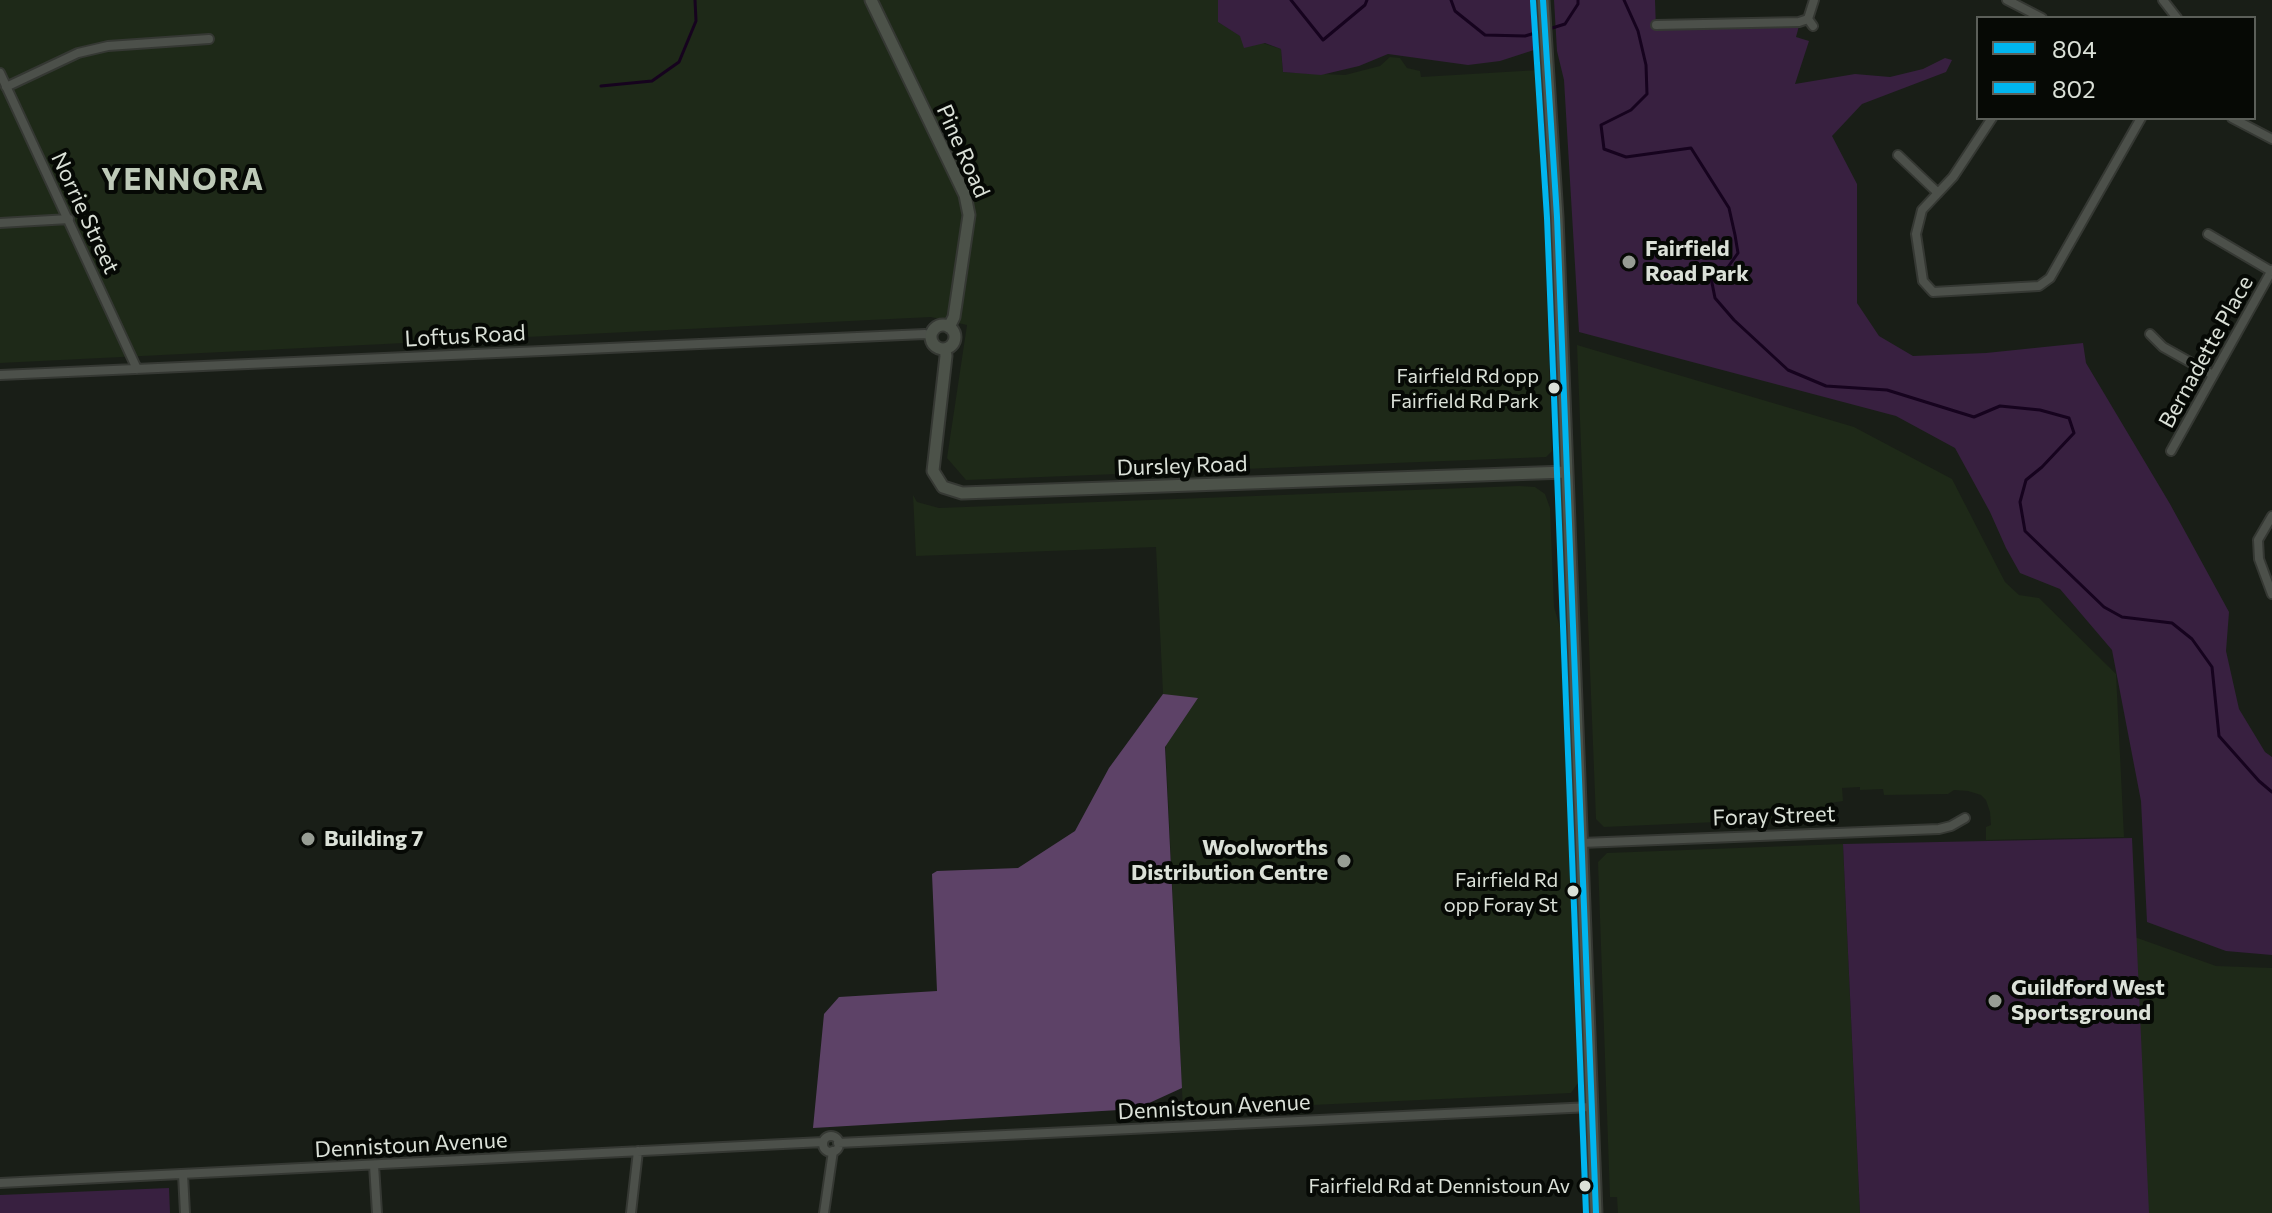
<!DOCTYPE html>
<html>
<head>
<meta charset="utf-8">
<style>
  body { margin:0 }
  #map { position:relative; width:2272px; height:1213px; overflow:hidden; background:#191e17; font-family:Commissioner,sans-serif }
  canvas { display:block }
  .legend { position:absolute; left:1976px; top:16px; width:280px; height:104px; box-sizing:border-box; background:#060905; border:2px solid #5b5f59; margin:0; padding:10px 14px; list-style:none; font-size:24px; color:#dbe1d8 }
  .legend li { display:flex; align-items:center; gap:16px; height:40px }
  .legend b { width:40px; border:2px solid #5b5f59 }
</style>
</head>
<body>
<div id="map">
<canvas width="2272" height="1213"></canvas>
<ul class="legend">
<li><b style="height:10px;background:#00b5ef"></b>804</li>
<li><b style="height:10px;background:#00b5ef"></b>802</li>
</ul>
</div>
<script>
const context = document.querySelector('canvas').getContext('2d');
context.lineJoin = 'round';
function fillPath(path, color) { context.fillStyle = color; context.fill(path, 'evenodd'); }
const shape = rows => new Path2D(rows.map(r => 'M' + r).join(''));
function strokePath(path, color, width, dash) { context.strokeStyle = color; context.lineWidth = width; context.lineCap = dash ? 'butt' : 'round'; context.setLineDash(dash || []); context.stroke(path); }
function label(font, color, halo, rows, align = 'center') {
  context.font = font + ' Commissioner,sans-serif'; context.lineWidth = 8; context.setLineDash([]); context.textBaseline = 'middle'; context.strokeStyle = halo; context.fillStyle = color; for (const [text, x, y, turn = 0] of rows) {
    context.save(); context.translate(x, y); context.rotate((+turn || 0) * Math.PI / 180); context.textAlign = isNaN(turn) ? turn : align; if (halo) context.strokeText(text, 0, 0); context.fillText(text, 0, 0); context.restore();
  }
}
fillPath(shape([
  [0,0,1218,0,1218,22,1241,36,1281,49,1283,72,1345,75,1380,66,1390,57,1400,58,1407,68,1420,71,1421,77,1539,70,1552,451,1546,457,966,480,947,458,967,325,931,317,0,363],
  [1577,345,1854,427,1952,479,2005,582,2019,595,2039,598,2116,674,2124,837,1986,840,1986,827,1991,825,1990,812,1986,800,1981,795,1968,791,1954,790,1948,794,1884,795,1883,789,1860,790,1860,787,1842,788,1843,801,1830,803,1830,817,1604,827,1596,819],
  [1519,486,1535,487,1545,494,1550,508,1554,607,1560,627,1578,1083,1571,1093,1183,1111,1156,547,916,556,913,495,917,502,939,508],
  [1843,844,1860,1213,1618,1213,1617,1197,1610,1197,1598,862,1607,853],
  [2129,935,2216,966,2272,968,2272,1213,2147,1213]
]), '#1e2918');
fillPath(shape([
  [1218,0,1532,0,1537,49,1500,61,1468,65,1388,54,1359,66,1321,75,1283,72,1281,49,1265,43,1244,48,1240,36,1218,22],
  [1554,0,1655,0,1656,30,1799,26,1796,37,1809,41,1795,84,1855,74,1890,77,1923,69,1945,58,1952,60,1946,72,1862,104,1832,136,1857,184,1857,303,1879,336,1913,356,1986,353,2083,343,2086,363,2170,504,2229,612,2226,651,2239,709,2265,752,2272,757,2272,955,2226,951,2147,922,2141,801,2112,650,2060,589,2020,573,2006,548,1990,512,1955,448,1896,416,1579,332,1564,80,1557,51],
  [2132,838,2149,1213,1860,1213,1843,844],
  [169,1188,170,1213,0,1213,0,1195]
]), '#382040');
fillPath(shape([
  [1163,694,1198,698,1165,747,1182,1088,1136,1109,813,1128,824,1014,839,997,937,991,932,874,937,871,1018,868,1075,831,1109,768]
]), '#5d4267');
strokePath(shape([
  [1291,0,1323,40,1365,5,1367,0],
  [1451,0,1455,11,1485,35,1525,36,1542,31],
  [1624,0,1638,31,1646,65,1647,94,1631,110,1601,125,1604,149,1626,157,1691,148,1729,208,1735,235,1738,253,1728,267,1711,278,1715,298,1734,320,1788,370,1826,386,1887,390,1974,417,2000,406,2040,410,2069,418,2074,433,2042,467,2026,480,2020,502,2025,531,2104,607,2122,617,2172,623,2192,639,2212,667,2219,736,2259,781,2272,792],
  [1549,29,1565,24,1578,4,1578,0],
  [601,86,652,81,679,62,696,21,695,0]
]), '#16031e', 3);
const street = shape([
  [2007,0,2042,18],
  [2163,0,2177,18],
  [1656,25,1799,22,1808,19],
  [1813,26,1808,19,1814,0],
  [0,73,137,369],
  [6,87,78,53,108,46,209,39],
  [1992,118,1953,177,1922,210,1916,234,1923,281,1933,292,2039,286,2050,278,2141,118],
  [2232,118,2272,139],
  [1898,155,1938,193],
  [0,223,69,219],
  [2208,234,2271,271],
  [2150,334,2163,347,2213,375],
  [0,375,925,334,931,336],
  [2171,451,2272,270],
  [2272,516,2258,540,2259,559,2272,594],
  [1581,843,1939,829,1951,826,1965,818],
  '823 1144a8 8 0 1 1 16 0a8 8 0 1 1-16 0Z',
  [838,1143,1591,1107],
  [374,1165,377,1213],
  [183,1174,185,1213],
  [0,1183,823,1142],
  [631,1213,638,1151],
  [824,1213,833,1151]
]);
const secondary = shape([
  [871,0,965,195,969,215,954,317,949,327],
  [1543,0,1557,217,1596,1213],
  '931 337a12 12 0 1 1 24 0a12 12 0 1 1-24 0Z',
  [945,349,946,356,933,471,943,487,962,493,1566,472]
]);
strokePath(street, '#353833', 12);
strokePath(secondary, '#353833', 15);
strokePath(street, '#4c504a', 8);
strokePath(secondary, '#4c5249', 11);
strokePath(shape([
  [1543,0,1557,217,1596,1213]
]), '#00b5ef', 6);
strokePath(shape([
  [1533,1,1547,218,1586,1213]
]), '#00b5ef', 6);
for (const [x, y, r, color] of [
  [1629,262,8,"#979d94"],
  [1554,388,7,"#dbe1d8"],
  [308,839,8,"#979d94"],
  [1344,861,8,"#979d94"],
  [1573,891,7,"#dbe1d8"],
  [1995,1001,8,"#979d94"],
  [1585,1186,7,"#dbe1d8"]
]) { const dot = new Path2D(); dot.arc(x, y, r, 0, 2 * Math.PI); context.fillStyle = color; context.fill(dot); strokePath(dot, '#060905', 3); }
label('20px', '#dbe1d8', '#060905', [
  ["Fairfield Rd opp",1539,376],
  ["Fairfield Rd Park",1539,401],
  ["Fairfield Rd",1558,880],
  ["opp Foray St",1558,905],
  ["Fairfield Rd at Dennistoun Av",1570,1186]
], 'right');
label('22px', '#dbe1d8', '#060905', [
  ["Pine Road",963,151,66],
  ["Norrie Street",85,213,65],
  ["Loftus Road",465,336,-3],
  ["Bernadette Place",2206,352,-61],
  ["Dursley Road",1182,466,-2],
  ["Foray Street",1774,816,-2],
  ["Dennistoun Avenue",1214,1107,-3],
  ["Dennistoun Avenue",411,1145,-3]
]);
label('bold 22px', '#dbe1d8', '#060905', [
  ["Fairfield",1645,249],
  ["Road Park",1645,274],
  ["Building 7",324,839],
  ["Woolworths",1328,848,"right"],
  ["Distribution Centre",1328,873,"right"],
  ["Guildford West",2011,988],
  ["Sportsground",2011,1013]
], 'left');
context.letterSpacing = '2px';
label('bold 30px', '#becab8', '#060905', [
  ["YENNORA",183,180]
]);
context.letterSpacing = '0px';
</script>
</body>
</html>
